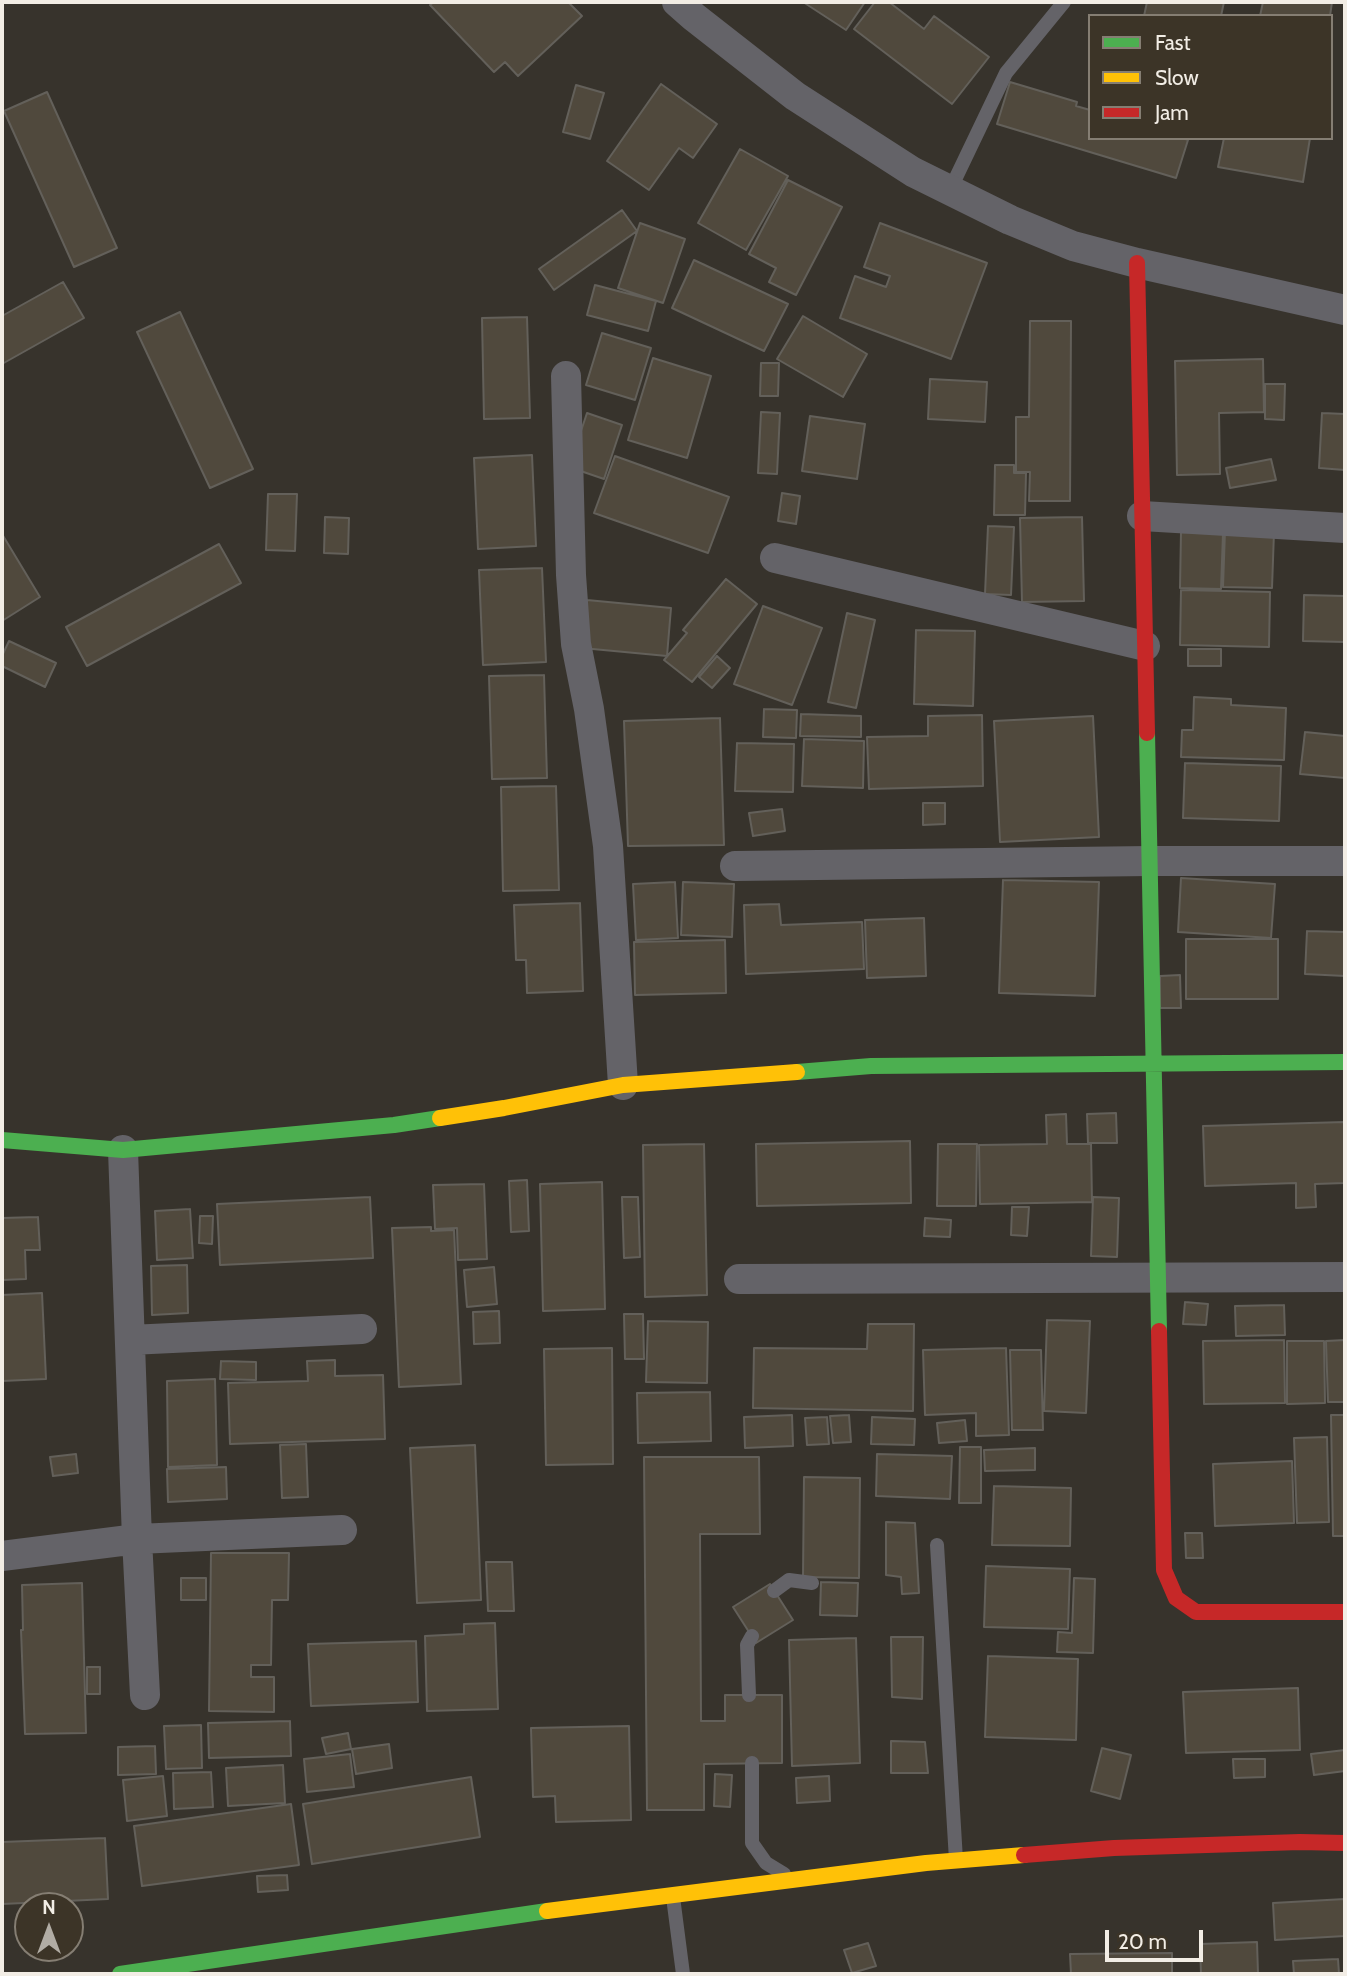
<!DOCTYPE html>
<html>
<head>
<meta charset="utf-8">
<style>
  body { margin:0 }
  #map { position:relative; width:1347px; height:1976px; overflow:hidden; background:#37332c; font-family:Cabin,sans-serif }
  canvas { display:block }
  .frame { position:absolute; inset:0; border:4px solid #f2ede5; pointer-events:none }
  .legend { position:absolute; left:1088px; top:14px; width:245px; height:126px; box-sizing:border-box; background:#3c3427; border:2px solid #857e73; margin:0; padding:9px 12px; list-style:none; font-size:21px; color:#f2ede5 }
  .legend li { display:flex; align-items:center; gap:14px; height:35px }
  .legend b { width:35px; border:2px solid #857e73 }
  .north { position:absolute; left:14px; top:1892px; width:70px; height:70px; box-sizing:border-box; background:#3c3427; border:2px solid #857e73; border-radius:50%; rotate:0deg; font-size:19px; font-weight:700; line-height:28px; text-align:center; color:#f2ede5 }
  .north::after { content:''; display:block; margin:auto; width:24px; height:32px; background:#b1aca4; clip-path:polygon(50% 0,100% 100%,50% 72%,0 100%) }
  .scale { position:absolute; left:1105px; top:1930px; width:98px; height:32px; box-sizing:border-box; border:4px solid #f2ede5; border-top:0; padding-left:9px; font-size:21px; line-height:24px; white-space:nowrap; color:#f2ede5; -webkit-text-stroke:5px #3c3427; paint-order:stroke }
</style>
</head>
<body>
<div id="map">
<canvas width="1347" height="1976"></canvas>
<div class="frame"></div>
<ul class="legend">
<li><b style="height:9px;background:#4caf50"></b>Fast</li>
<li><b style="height:9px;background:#ffc107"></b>Slow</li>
<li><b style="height:9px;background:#c62828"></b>Jam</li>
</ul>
<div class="north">N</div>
<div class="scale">20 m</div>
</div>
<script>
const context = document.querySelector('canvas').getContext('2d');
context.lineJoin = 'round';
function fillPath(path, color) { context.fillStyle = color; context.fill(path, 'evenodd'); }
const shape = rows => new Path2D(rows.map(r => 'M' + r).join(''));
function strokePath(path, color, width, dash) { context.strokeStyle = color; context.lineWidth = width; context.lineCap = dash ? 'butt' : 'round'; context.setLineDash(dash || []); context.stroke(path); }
const building = shape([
  [434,2,568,2,582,16,518,76,505,62,494,72,430,5,434,2],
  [803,2,865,2,846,30,803,2],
  [875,2,889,2,924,29,934,16,989,57,952,104,854,29,875,2],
  [1147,2,1224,2,1221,16,1144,16,1147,2],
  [1263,2,1332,2,1330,16,1260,16,1263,2],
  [1010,82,1077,102,1076,106,1090,110,1090,138,1183,138,1188,140,1176,178,997,124,1010,82],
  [661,84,717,124,693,158,679,148,649,190,607,161,661,84],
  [576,85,604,93,590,139,563,132,576,85],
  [47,92,117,248,74,267,4,111,47,92],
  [1224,138,1310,138,1303,182,1218,167,1224,138],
  [740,149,788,176,746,250,698,223,740,149],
  [788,180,842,207,796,295,769,282,776,268,749,254,788,180],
  [622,210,637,231,554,290,539,269,622,210],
  [640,223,685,239,663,303,618,288,640,223],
  [880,223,987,263,951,359,840,318,855,276,886,287,890,276,864,267,880,223],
  [694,260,788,304,764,351,672,308,694,260],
  [63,282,84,318,2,364,2,316,63,282],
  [595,285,656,301,648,331,587,315,595,285],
  [180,312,253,469,210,488,137,332,180,312],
  [803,316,867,354,843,397,777,359,803,316],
  [527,317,530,418,484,419,482,318,527,317],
  [1030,321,1071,321,1070,501,1029,501,1030,472,1016,472,1016,417,1029,417,1030,321],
  [602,333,651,348,635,400,586,385,602,333],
  [653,358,711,376,687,458,628,440,653,358],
  [1263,359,1264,412,1219,413,1220,474,1177,475,1175,361,1263,359],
  [761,363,779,363,778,396,760,396,761,363],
  [930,379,987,382,985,422,928,419,930,379],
  [1265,384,1285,384,1284,420,1265,419,1265,384],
  [761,412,780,413,777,474,758,473,761,412],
  [587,413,622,425,604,479,569,467,587,413],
  [1322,413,1345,414,1345,470,1319,468,1322,413],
  [810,416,865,424,857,479,802,471,810,416],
  [532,455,536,546,478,549,474,458,532,455],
  [615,456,729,497,708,553,594,513,615,456],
  [1271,459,1276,480,1230,488,1226,468,1271,459],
  [995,465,1014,465,1014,473,1026,473,1025,515,994,515,995,465],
  [782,493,800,496,796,524,778,521,782,493],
  [268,494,297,494,295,551,266,550,268,494],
  [325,517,349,518,348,554,324,553,325,517],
  [1082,517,1084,601,1022,602,1020,518,1082,517],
  [988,526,1014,527,1011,595,985,594,988,526],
  [1225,531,1274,532,1272,588,1223,587,1225,531],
  [1181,532,1223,533,1221,589,1180,588,1181,532],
  [2,534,40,597,2,621,2,534],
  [219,544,241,583,87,666,66,627,219,544],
  [542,568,546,662,483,665,479,570,542,568],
  [726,579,757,604,692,682,664,660,687,633,683,630,726,579],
  [1181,590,1270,592,1269,647,1180,645,1181,590],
  [1304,595,1345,596,1345,642,1303,641,1304,595],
  [587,600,671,608,667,656,582,648,587,600],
  [763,606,822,628,792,705,734,684,763,606],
  [847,613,875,620,856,708,828,702,847,613],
  [916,630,975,631,973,706,914,704,916,630],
  [9,641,56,663,45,687,2,666,2,656,9,641],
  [1188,649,1221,649,1221,666,1188,666,1188,649],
  [717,656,730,668,712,688,699,677,717,656],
  [544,675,547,778,492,779,489,676,544,675],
  [1194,697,1231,699,1231,705,1286,708,1284,760,1181,757,1182,730,1193,730,1194,697],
  [764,709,797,710,796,738,763,737,764,709],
  [801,714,861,716,861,737,800,736,801,714],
  [982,715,983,786,869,789,867,737,928,736,928,716,982,715],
  [1093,716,1099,837,1000,842,994,721,1093,716],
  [720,718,724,845,628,846,624,721,720,718],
  [1305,732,1345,736,1345,778,1300,774,1305,732],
  [804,739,864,741,863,788,802,786,804,739],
  [737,743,794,744,793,792,735,791,737,743],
  [1185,763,1281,766,1279,821,1183,818,1185,763],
  [556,786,559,890,503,891,501,787,556,786],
  [923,803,945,803,945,824,923,825,923,803],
  [782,809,785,831,753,836,749,813,782,809],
  [1181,878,1275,884,1271,938,1178,932,1181,878],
  [1003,880,1099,882,1095,996,999,993,1003,880],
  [675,882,678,938,636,940,633,884,675,882],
  [683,882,734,884,732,937,681,935,683,882],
  [580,903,583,991,527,993,526,960,516,960,514,905,580,903],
  [779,904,781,925,862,922,864,969,746,974,744,905,779,904],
  [924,918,926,976,867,978,865,920,924,918],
  [1307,931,1345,932,1345,976,1305,974,1307,931],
  [1186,939,1278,939,1278,999,1186,999,1186,939],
  [725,940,726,993,635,995,634,942,725,940],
  [1180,975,1181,1008,1160,1008,1160,976,1180,975],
  [1116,1113,1117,1143,1088,1143,1087,1114,1116,1113],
  [1066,1114,1067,1144,1091,1144,1092,1202,980,1204,979,1145,1047,1144,1046,1115,1066,1114],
  [1345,1122,1345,1183,1315,1184,1316,1207,1296,1208,1296,1183,1205,1186,1203,1126,1345,1122],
  [910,1141,911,1203,757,1206,756,1144,910,1141],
  [704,1144,707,1295,645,1297,643,1145,704,1144],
  [938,1144,977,1144,976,1206,937,1206,938,1144],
  [527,1180,529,1231,511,1232,509,1181,527,1180],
  [602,1182,605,1309,543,1311,540,1184,602,1182],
  [484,1184,487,1259,458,1260,457,1228,435,1229,433,1185,484,1184],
  [370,1197,373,1258,220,1265,217,1204,370,1197],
  [622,1197,638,1197,640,1257,624,1258,622,1197],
  [1093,1197,1119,1198,1117,1257,1091,1256,1093,1197],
  [1012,1207,1029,1207,1027,1236,1011,1235,1012,1207],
  [190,1209,193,1258,157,1260,155,1211,190,1209],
  [200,1216,213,1216,212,1244,199,1243,200,1216],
  [38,1217,40,1250,25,1250,26,1279,2,1280,2,1218,38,1217],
  [925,1218,951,1220,950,1237,924,1236,925,1218],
  [431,1227,431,1231,454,1230,461,1384,399,1387,392,1228,431,1227],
  [187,1265,188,1313,152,1315,151,1266,187,1265],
  [494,1267,497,1304,467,1307,464,1270,494,1267],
  [42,1293,46,1379,2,1381,2,1295,42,1293],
  [1185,1302,1208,1304,1206,1325,1183,1324,1185,1302],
  [1284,1305,1285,1335,1236,1336,1235,1306,1284,1305],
  [499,1311,500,1343,474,1344,473,1312,499,1311],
  [624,1314,643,1314,644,1359,625,1359,624,1314],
  [1047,1320,1090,1321,1086,1413,1044,1411,1047,1320],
  [648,1321,708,1322,707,1383,646,1382,648,1321],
  [868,1324,914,1324,913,1411,753,1408,754,1348,867,1349,868,1324],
  [1284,1340,1285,1403,1204,1404,1203,1341,1284,1340],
  [1345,1340,1345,1402,1328,1402,1326,1341,1345,1340],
  [1287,1341,1324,1341,1325,1403,1287,1404,1287,1341],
  [612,1348,613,1464,546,1465,544,1349,612,1348],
  [1006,1348,1009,1435,976,1436,976,1413,925,1415,923,1350,1006,1348],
  [1010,1350,1041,1350,1043,1430,1012,1430,1010,1350],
  [335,1360,335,1376,383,1375,385,1439,230,1444,228,1383,308,1381,307,1361,335,1360],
  [221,1361,256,1362,256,1380,220,1379,221,1361],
  [215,1379,217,1465,168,1467,167,1381,215,1379],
  [710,1392,711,1441,638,1443,637,1393,710,1392],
  [792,1415,793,1446,745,1448,744,1417,792,1415],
  [849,1415,851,1442,833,1443,830,1416,849,1415],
  [1331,1415,1345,1415,1345,1536,1333,1536,1331,1415],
  [827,1417,829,1444,807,1445,805,1418,827,1417],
  [872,1417,915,1419,914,1445,871,1444,872,1417],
  [965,1420,967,1441,939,1443,937,1423,965,1420],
  [1327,1437,1329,1522,1297,1523,1294,1438,1327,1437],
  [306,1444,308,1497,282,1498,280,1445,306,1444],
  [475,1445,481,1600,417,1603,410,1448,475,1445],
  [960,1447,981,1447,981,1503,959,1503,960,1447],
  [1035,1448,1035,1470,985,1471,984,1450,1035,1448],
  [76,1454,78,1473,53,1476,50,1457,76,1454],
  [877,1454,952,1456,950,1499,876,1496,877,1454],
  [644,1457,759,1457,760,1534,700,1534,701,1721,725,1721,725,1695,782,1695,782,1763,704,1764,704,1810,647,1810,644,1457],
  [1292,1461,1294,1523,1215,1526,1213,1464,1292,1461],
  [226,1467,227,1499,168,1502,167,1469,226,1467],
  [804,1477,860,1478,859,1578,803,1577,804,1477],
  [994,1486,1071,1488,1070,1546,992,1545,994,1486],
  [886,1522,915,1523,919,1593,902,1594,901,1577,886,1575,886,1522],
  [1185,1533,1202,1533,1203,1558,1186,1558,1185,1533],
  [211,1553,289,1553,288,1600,272,1600,271,1665,251,1665,251,1677,274,1677,274,1712,209,1711,211,1553],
  [486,1562,512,1562,514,1611,488,1611,486,1562],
  [986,1566,1070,1569,1068,1629,984,1627,986,1566],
  [181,1578,206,1578,206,1600,181,1600,181,1578],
  [1074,1578,1095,1579,1093,1653,1057,1652,1058,1632,1072,1633,1074,1578],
  [821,1582,858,1583,857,1616,820,1615,821,1582],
  [82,1583,86,1733,25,1734,21,1630,23,1630,22,1585,82,1583],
  [770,1584,793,1620,756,1643,733,1607,770,1584],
  [495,1623,498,1709,427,1711,425,1636,464,1634,464,1624,495,1623],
  [891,1637,923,1637,922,1699,892,1697,891,1637],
  [856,1638,860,1763,792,1766,789,1640,856,1638],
  [416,1641,418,1702,311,1706,308,1644,416,1641],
  [988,1656,1078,1659,1076,1740,985,1737,988,1656],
  [87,1667,100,1667,100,1694,87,1694,87,1667],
  [1298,1688,1300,1750,1186,1753,1183,1692,1298,1688],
  [290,1721,291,1756,209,1758,208,1723,290,1721],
  [201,1725,202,1768,166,1769,164,1726,201,1725],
  [629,1726,631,1820,556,1822,555,1796,533,1797,531,1728,629,1726],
  [348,1733,351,1749,326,1754,322,1738,348,1733],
  [891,1741,925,1742,928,1773,891,1773,891,1741],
  [389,1744,392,1768,356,1774,352,1749,389,1744],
  [155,1746,156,1774,118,1775,118,1747,155,1746],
  [1102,1748,1131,1755,1120,1799,1091,1791,1102,1748],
  [1345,1750,1345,1771,1314,1775,1311,1754,1345,1750],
  [350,1754,354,1787,307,1792,304,1759,350,1754],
  [1233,1759,1265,1759,1265,1777,1234,1778,1233,1759],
  [283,1765,285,1803,228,1806,226,1768,283,1765],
  [211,1772,213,1807,174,1809,173,1773,211,1772],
  [715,1774,732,1775,730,1807,714,1806,715,1774],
  [163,1776,167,1816,127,1821,123,1780,163,1776],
  [829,1776,830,1801,797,1803,796,1778,829,1776],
  [471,1777,480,1837,312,1864,303,1804,471,1777],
  [291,1804,299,1865,142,1886,134,1826,291,1804],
  [105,1838,108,1899,2,1904,2,1842,105,1838],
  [287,1875,288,1890,258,1892,257,1876,287,1875],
  [1345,1899,1345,1936,1275,1940,1273,1903,1345,1899],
  [1257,1942,1258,1974,1201,1974,1200,1944,1257,1942],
  [868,1943,876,1966,852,1973,844,1950,868,1943],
  [1172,1953,1172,1974,1071,1974,1070,1954,1172,1953],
  [1338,1959,1339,1974,1294,1974,1293,1961,1338,1959]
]);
fillPath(building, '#50493d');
strokePath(building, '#63605a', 2);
strokePath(shape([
  [950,190,1006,73,1064,2],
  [937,1545,956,1860],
  [774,1591,789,1580,812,1583],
  [749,1695,747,1645,752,1636],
  [752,1763,752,1843,766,1863,784,1874],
  [673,1897,683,1974]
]), '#646368', 14);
strokePath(shape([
  [677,2,694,17,795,96,913,172,1010,220,1073,246,1137,263,1345,310],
  [566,376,571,575,576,644,589,709,608,846,623,1085],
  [1142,516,1345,528],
  [775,558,1145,646],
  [735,866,1150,861,1345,861],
  [123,1150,137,1539,145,1695],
  [739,1279,1345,1277],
  [130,1340,362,1329],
  [2,1556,137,1539,342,1530]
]), '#646368', 30);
strokePath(shape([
  [1147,733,1159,1331],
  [797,1072,871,1066,1345,1062],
  [2,1140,123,1150,394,1125,440,1118],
  [120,1974,547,1911]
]), '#4caf50', 16);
strokePath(shape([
  [440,1118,504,1108,623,1085,797,1072],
  [547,1911,926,1863,1024,1855]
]), '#ffc107', 16);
strokePath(shape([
  [1137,263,1147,733],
  [1159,1331,1164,1570,1176,1598,1196,1612,1345,1612],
  [1024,1855,1114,1848,1300,1842,1345,1843]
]), '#c62828', 16);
</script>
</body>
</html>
